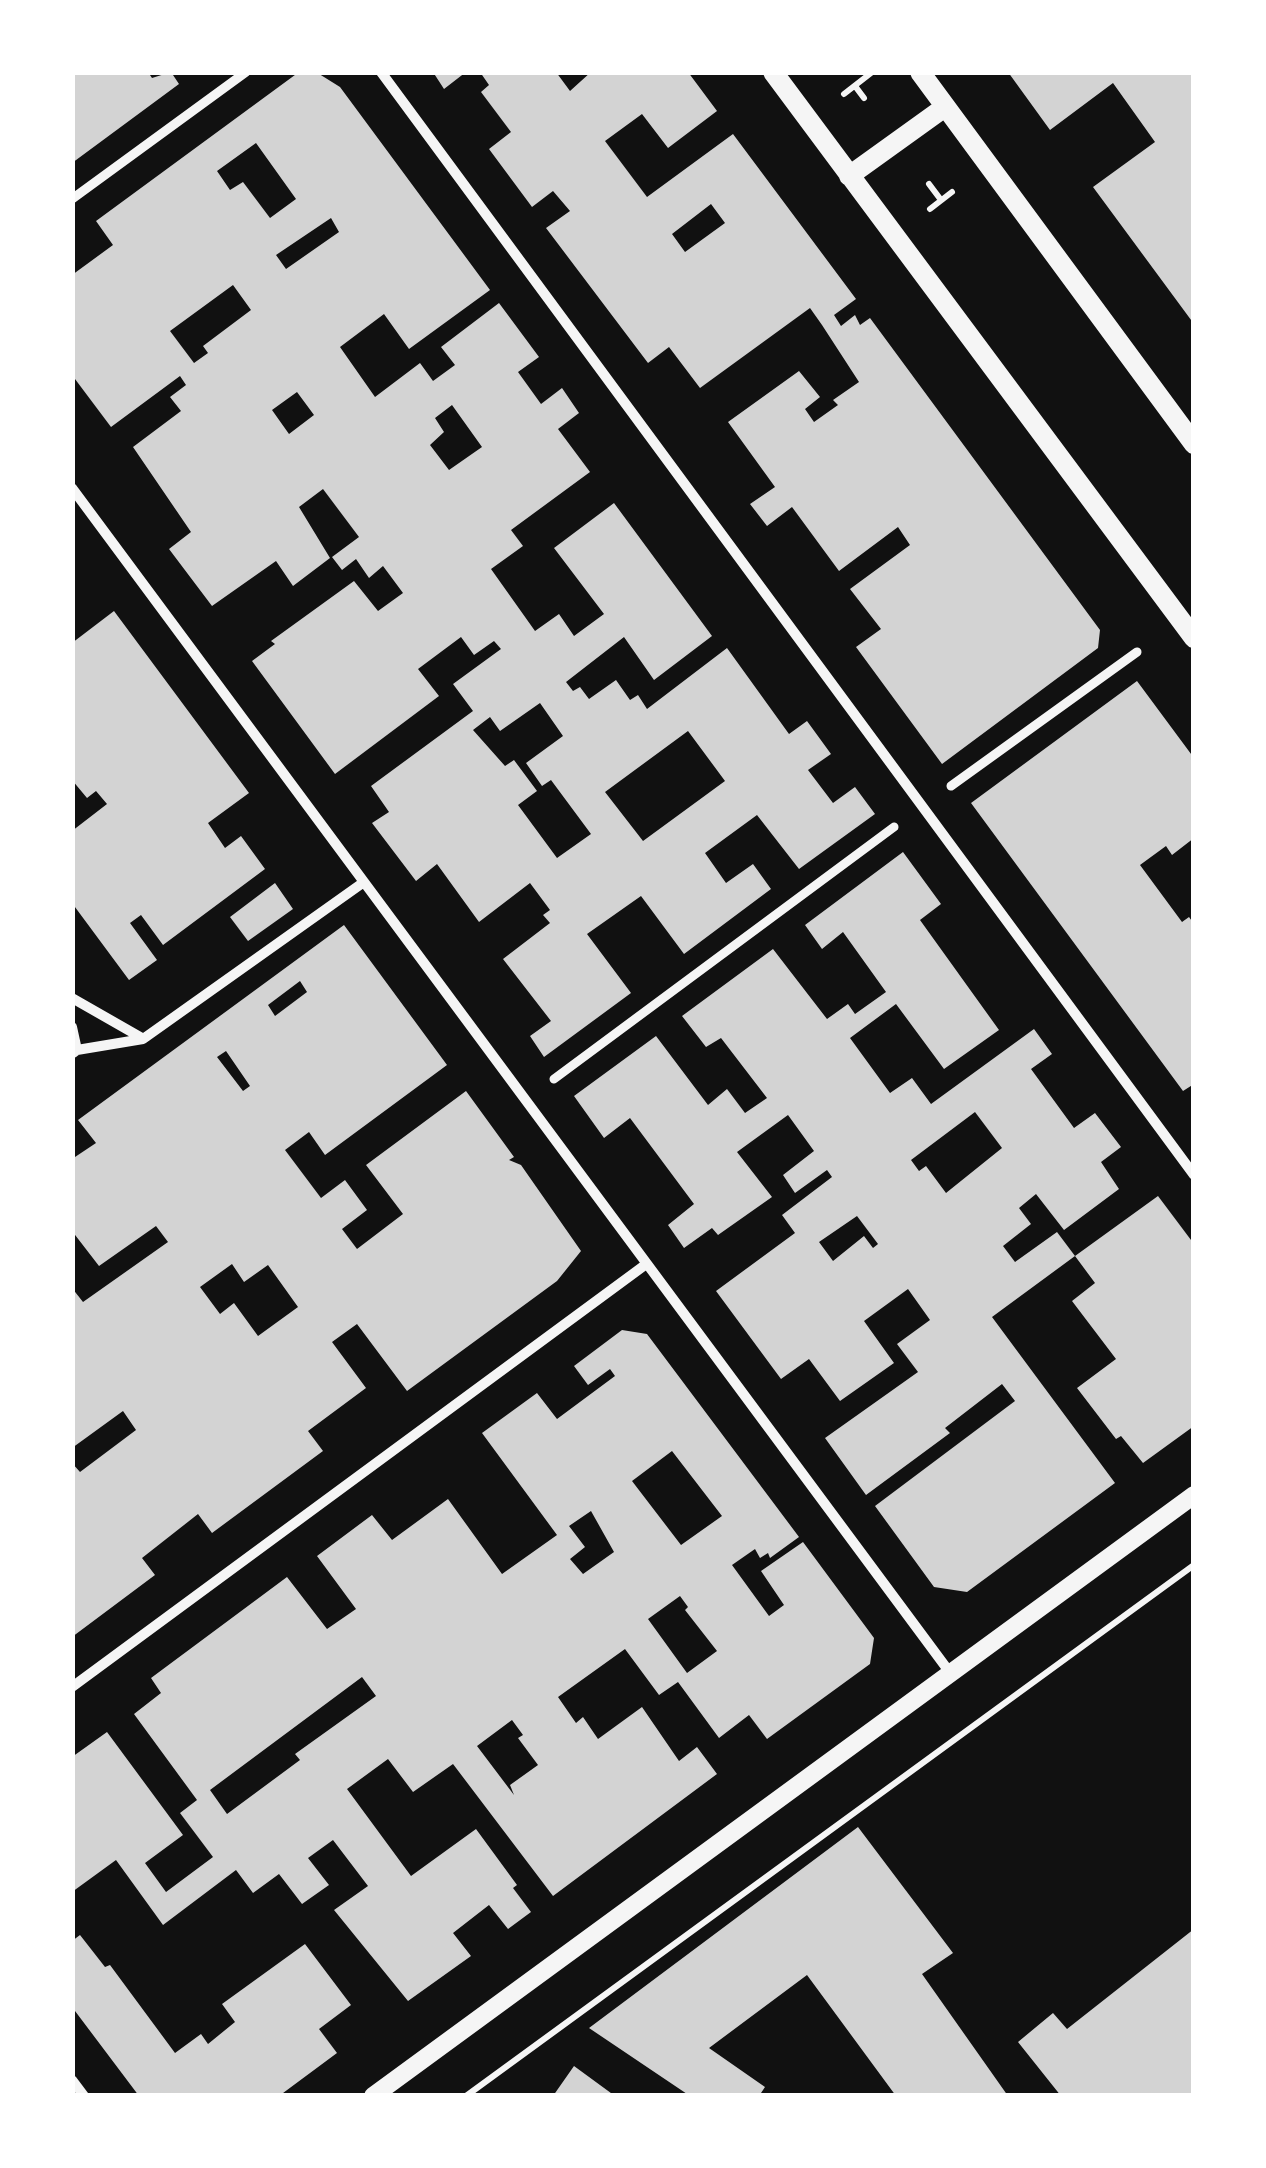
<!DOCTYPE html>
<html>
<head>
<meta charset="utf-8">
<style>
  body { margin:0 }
  #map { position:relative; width:1266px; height:2168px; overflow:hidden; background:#111; font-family:"Noto Sans",sans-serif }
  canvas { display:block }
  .frame { position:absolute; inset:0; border:75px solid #fff; pointer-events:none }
</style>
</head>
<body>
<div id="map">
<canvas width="1266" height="2168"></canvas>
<div class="frame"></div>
</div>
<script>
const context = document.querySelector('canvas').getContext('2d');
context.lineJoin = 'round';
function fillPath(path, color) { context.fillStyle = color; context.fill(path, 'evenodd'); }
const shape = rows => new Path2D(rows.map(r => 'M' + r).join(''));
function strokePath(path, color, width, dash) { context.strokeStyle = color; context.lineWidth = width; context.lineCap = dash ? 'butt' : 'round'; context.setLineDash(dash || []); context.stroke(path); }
fillPath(shape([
  [72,72,148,72,152,78,171,72,179,84,72,163],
  [299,72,316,72,340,87,490,290,409,349,384,314,340,347,375,397,420,363,433,381,455,365,441,347,499,303,539,357,518,372,541,404,562,388,579,413,558,429,590,472,511,530,523,546,491,569,535,631,559,614,574,636,604,614,554,548,614,503,712,636,654,680,624,637,566,682,573,691,580,687,589,699,616,680,630,700,638,695,647,709,727,648,789,734,807,721,831,754,808,770,833,803,855,787,875,814,799,869,757,815,705,853,726,883,753,864,771,889,684,954,641,896,587,934,631,993,544,1057,530,1036,551,1021,503,959,550,923,543,915,550,910,530,883,479,922,437,864,416,881,372,823,389,812,371,786,473,711,453,684,501,649,494,641,474,655,461,637,418,669,439,696,335,774,252,661,275,644,271,641,354,581,378,611,403,593,383,566,369,578,356,559,342,570,332,557,359,537,323,489,299,507,330,558,293,586,276,561,212,606,169,549,191,532,133,447,181,411,170,397,186,385,180,376,111,427,72,375,72,275,113,245,96,221],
  [256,143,296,199,270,218,243,182,230,190,217,171],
  [331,218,339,232,286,269,276,255],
  [233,285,251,310,203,346,208,353,194,363,170,331],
  [297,392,314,415,289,434,272,410],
  [452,405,482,447,449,470,430,445,444,432,435,418],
  [540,703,563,736,526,763,542,786,551,780,591,834,557,858,518,805,537,791,514,760,505,766,473,730,490,717,500,731],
  [688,731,725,781,643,841,605,792],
  [433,72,466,72,444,89],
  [480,72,556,72,570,91,591,72,688,72,717,111,668,148,642,114,605,141,647,197,733,134,856,299,834,315,841,326,855,315,860,325,870,318,1100,630,1098,648,942,764,856,647,881,629,850,589,910,545,898,527,839,571,792,507,767,526,750,504,775,487,728,422,799,371,820,397,805,409,814,422,838,405,833,400,859,382,822,325,810,308,700,388,669,347,648,363,546,228,570,211,553,191,532,207,489,149,511,132,481,92,489,85],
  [711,204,725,223,685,252,672,234],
  [1008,72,1194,72,1194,324,1093,187,1155,142,1113,83,1050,130],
  [114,611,249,793,208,823,225,848,241,836,265,869,163,945,141,915,130,923,157,960,129,980,72,903,72,831,107,804,96,791,87,798,72,780,72,643],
  [1137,681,1194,758,1194,838,1172,855,1166,846,1140,865,1182,922,1189,917,1194,924,1194,1084,1183,1091,971,803],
  [903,852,941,904,920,920,999,1030,944,1069,896,1004,850,1038,890,1093,912,1078,931,1104,1034,1029,1052,1054,1031,1069,1074,1128,1095,1113,1121,1147,1101,1162,1119,1189,1064,1230,1036,1194,1019,1208,1031,1224,1003,1246,1015,1262,1057,1232,1075,1256,1158,1196,1194,1244,1194,1426,1143,1463,1121,1436,1116,1439,1077,1388,1116,1359,1072,1301,1095,1283,1075,1256,992,1317,1115,1483,967,1592,934,1587,875,1506,1015,1401,1002,1384,945,1428,950,1433,866,1495,825,1438,918,1372,897,1344,930,1320,908,1289,864,1321,894,1363,840,1401,809,1359,781,1379,716,1291,795,1233,782,1215,832,1177,827,1170,795,1193,783,1175,814,1151,788,1115,737,1152,772,1197,718,1235,712,1228,684,1248,668,1225,694,1204,630,1118,604,1138,574,1096,656,1036,708,1105,727,1089,745,1113,767,1098,721,1038,706,1047,682,1016,773,949,827,1019,848,1004,855,1014,886,992,843,932,822,949,805,925],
  [975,1112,1002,1148,946,1193,926,1166,919,1171,911,1160],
  [857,1216,878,1244,873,1248,864,1236,833,1261,819,1242],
  [275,883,293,909,248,941,230,917],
  [344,925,447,1065,325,1155,309,1132,285,1150,321,1198,345,1180,367,1210,342,1229,357,1249,403,1214,366,1165,466,1091,514,1157,509,1160,521,1165,581,1251,557,1281,407,1391,357,1324,332,1342,366,1388,308,1431,323,1451,212,1533,198,1514,142,1558,155,1575,72,1637,72,1463,80,1472,136,1430,123,1411,72,1448,72,1288,83,1302,168,1242,156,1226,99,1266,72,1231,72,1159,96,1143,78,1120],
  [300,981,307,992,275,1016,268,1005],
  [226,1051,250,1086,243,1091,217,1057],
  [232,1264,244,1282,268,1265,298,1307,258,1336,234,1303,220,1314,200,1287],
  [622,1330,647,1334,799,1537,770,1558,768,1553,760,1558,755,1549,732,1565,769,1616,784,1605,761,1571,803,1542,874,1638,870,1664,767,1739,749,1715,719,1738,678,1682,659,1695,625,1649,558,1697,576,1723,583,1717,598,1739,642,1707,679,1761,697,1747,717,1774,553,1896,453,1764,413,1792,388,1759,347,1789,411,1876,476,1829,517,1885,513,1888,531,1912,508,1929,489,1905,453,1933,471,1956,408,2001,334,1910,368,1886,333,1840,308,1858,329,1885,302,1904,279,1874,253,1893,236,1870,163,1925,116,1860,72,1892,72,1757,107,1732,183,1835,145,1863,166,1892,213,1857,180,1813,197,1800,134,1714,161,1693,151,1678,287,1577,327,1629,356,1609,317,1556,372,1515,392,1540,448,1499,502,1574,557,1535,482,1433,537,1393,557,1419,615,1376,610,1369,588,1385,574,1366],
  [672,1451,722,1516,681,1545,632,1481],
  [591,1511,614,1552,583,1574,570,1559,585,1547,569,1526],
  [680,1596,688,1607,685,1610,717,1651,687,1673,648,1619],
  [362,1677,376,1696,295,1754,300,1760,227,1814,210,1790],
  [512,1720,523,1735,518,1738,538,1765,510,1785,514,1795,477,1746],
  [858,1827,953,1953,922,1974,1008,2096,896,2096,807,1975,709,2048,765,2087,759,2096,690,2096,589,2028],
  [1194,1929,1194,2096,1061,2096,1018,2042,1053,2013,1067,2029],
  [80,1935,105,1967,110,1965,175,2053,201,2034,208,2044,235,2022,222,2004,305,1944,351,2005,319,2029,337,2053,279,2096,139,2096,72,2007,72,1941],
  [574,2066,615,2096,553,2096]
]), '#d3d3d3');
strokePath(shape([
  [855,86,864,98],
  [844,94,871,73],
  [929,184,941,200],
  [930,209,952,192],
  [466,2096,1194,1565]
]), '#f5f5f5', 6);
strokePath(shape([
  [72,199,246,72],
  [951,786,1137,652],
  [554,1079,894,827]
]), '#f5f5f5', 9);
strokePath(shape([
  [381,72,1194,1175],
  [72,488,951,1674],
  [72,998,142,1038],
  [72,1027,77,1050,73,1053],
  [77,1050,143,1039,364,882],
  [72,1687,645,1265],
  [72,2080,84,2096]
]), '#f5f5f5', 10);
strokePath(shape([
  [373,2096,1194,1495]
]), '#f5f5f5', 18);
strokePath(shape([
  [773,72,1194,638],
  [920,72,1194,444],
  [849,176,945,107]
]), '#f5f5f5', 20);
</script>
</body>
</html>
